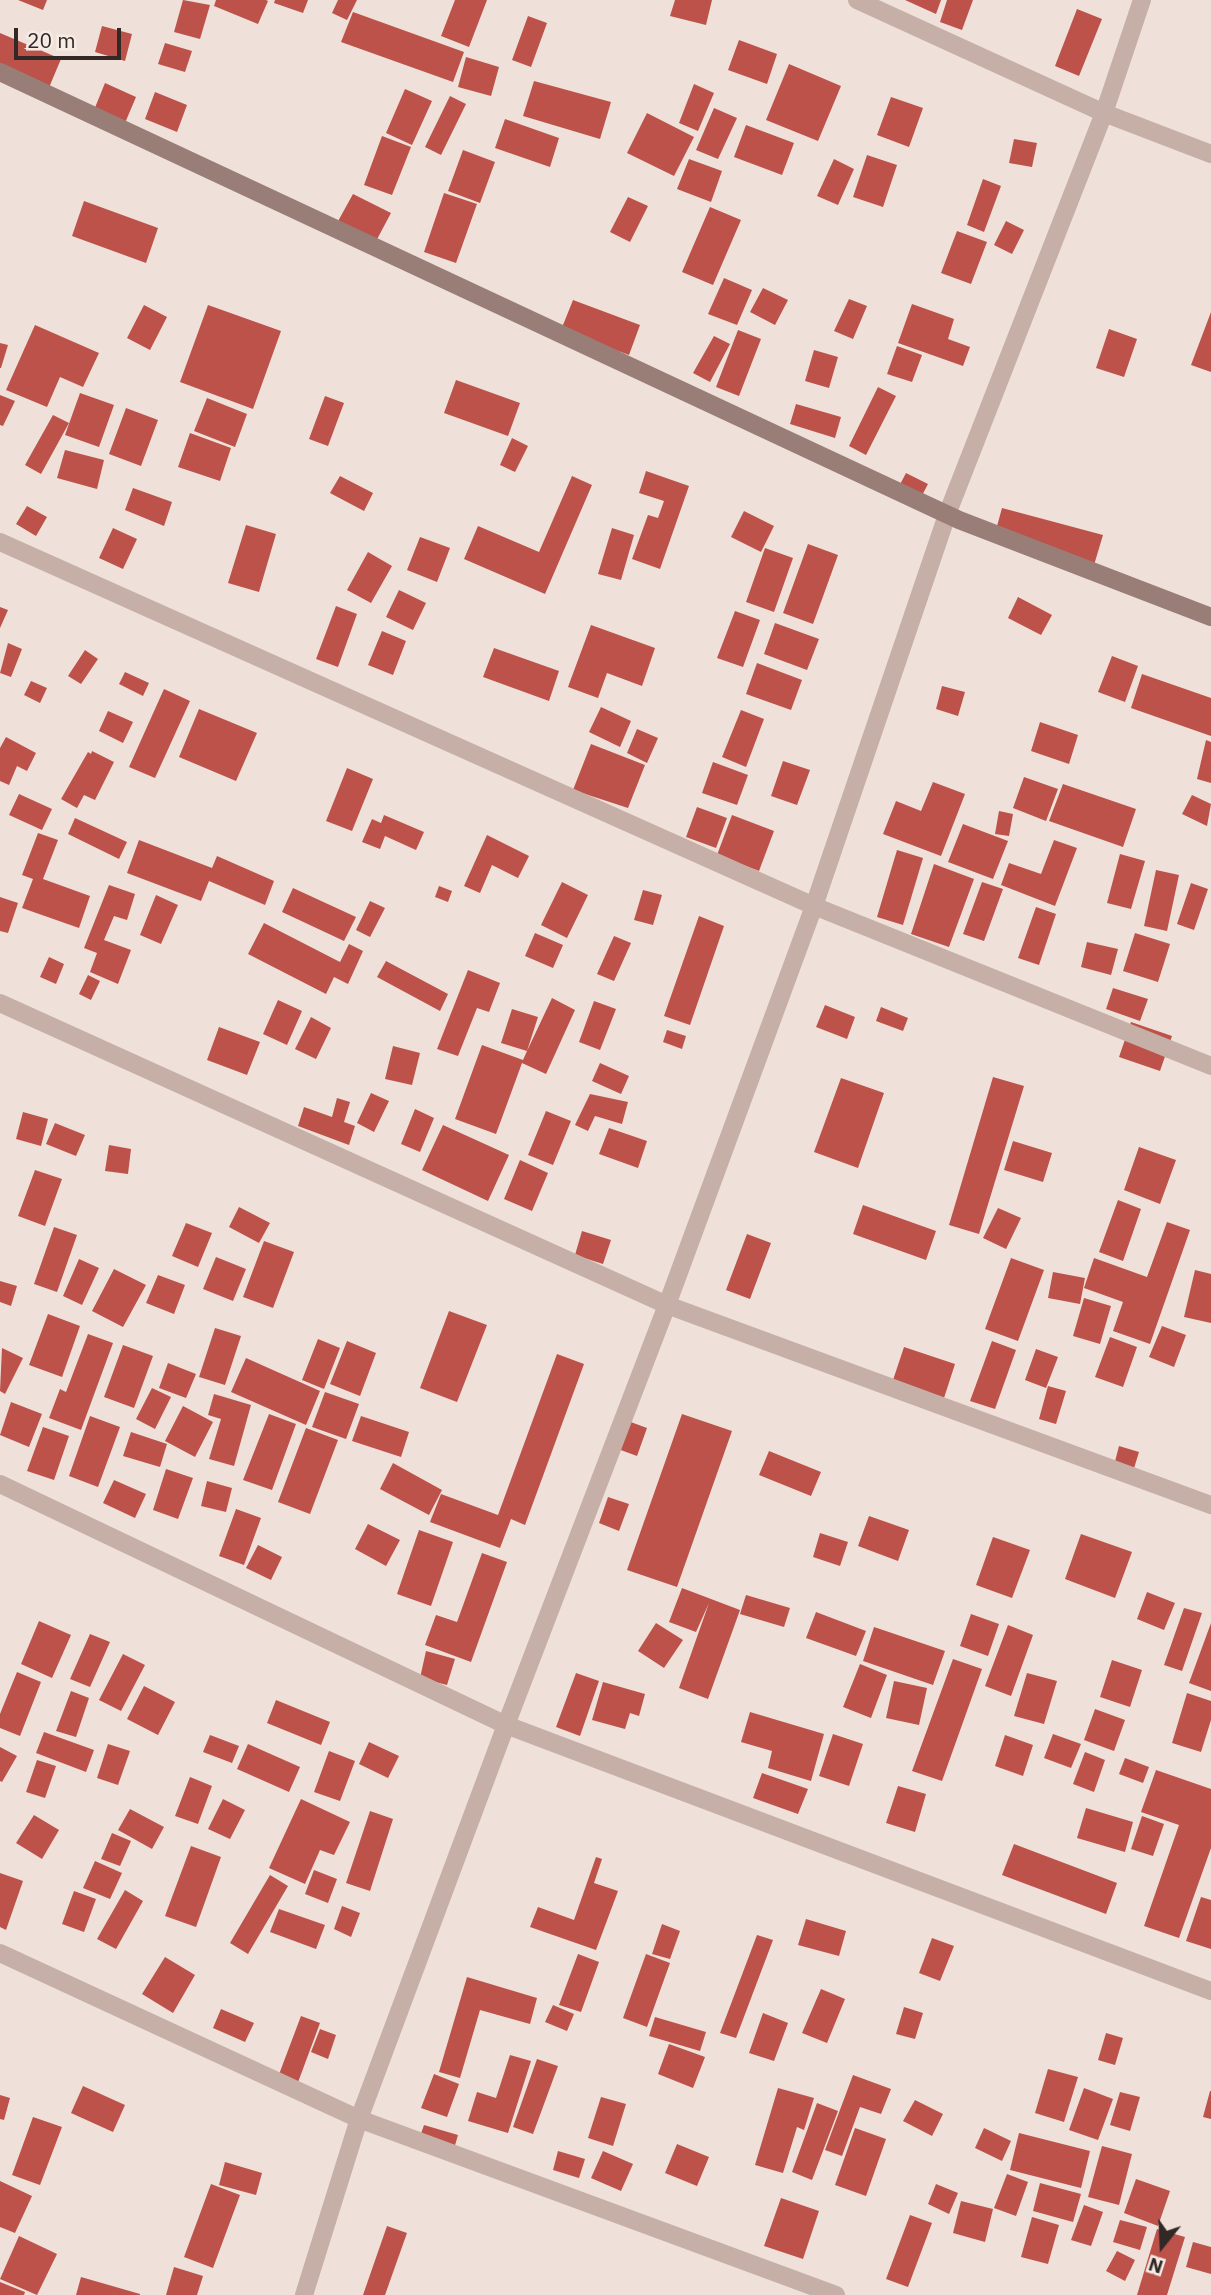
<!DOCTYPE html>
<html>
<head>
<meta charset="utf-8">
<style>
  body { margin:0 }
  #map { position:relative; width:1211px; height:2295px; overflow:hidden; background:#efe1d9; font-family:"IBM Plex Sans",sans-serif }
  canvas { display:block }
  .north { position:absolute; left:1127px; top:2211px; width:70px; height:70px; -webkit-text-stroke:5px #f7ece5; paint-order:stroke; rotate:198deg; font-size:19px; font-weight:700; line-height:28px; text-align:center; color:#322826 }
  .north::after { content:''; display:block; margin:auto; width:24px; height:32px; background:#322826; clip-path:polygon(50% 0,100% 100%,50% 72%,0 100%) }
  .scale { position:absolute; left:14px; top:28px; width:107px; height:32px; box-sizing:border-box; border:4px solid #322826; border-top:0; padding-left:9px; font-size:21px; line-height:24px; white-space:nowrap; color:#322826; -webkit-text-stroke:5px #f7ece5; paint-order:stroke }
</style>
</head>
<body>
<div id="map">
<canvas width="1211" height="2295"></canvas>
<div class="north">N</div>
<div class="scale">20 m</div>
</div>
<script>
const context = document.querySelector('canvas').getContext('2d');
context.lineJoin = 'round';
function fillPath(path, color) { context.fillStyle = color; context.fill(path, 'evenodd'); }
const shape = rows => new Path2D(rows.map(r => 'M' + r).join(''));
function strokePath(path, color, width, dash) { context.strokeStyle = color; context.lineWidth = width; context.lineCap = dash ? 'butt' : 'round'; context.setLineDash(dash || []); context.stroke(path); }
fillPath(shape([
  [18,0,47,0,43,10],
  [183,0,210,5,200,39,174,32],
  [216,0,266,0,268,1,258,24,214,6],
  [275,0,308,0,303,13,274,3],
  [338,0,357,0,347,20,332,13],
  [455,0,487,0,469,47,441,36],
  [675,0,712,0,706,25,670,16],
  [905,0,941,0,936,14],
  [947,0,973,0,962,30,940,22],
  [1077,9,1102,19,1079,76,1055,66],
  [353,12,464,52,453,82,341,42],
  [528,16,547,23,531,67,512,60],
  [102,26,132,34,125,61,95,52],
  [0,33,61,59,45,97,0,78],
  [739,40,777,54,767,84,728,70],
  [165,43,192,51,185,72,158,64],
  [466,57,499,67,491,96,458,87],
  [789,64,841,86,818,141,766,120],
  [534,81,611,102,600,139,523,116],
  [105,83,136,97,125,123,94,110],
  [694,84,714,93,698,131,679,123],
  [405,89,432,101,412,145,386,133],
  [155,92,187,105,177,132,145,119],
  [450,96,466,104,441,155,425,147],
  [891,97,923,108,909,147,877,135],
  [714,108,737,118,718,159,696,150],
  [647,113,694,137,674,176,627,153],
  [505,119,559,138,550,167,495,148],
  [746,125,794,143,782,175,734,157],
  [382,136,411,147,392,195,364,185],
  [1014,139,1037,143,1032,167,1009,163],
  [463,150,495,162,480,203,448,191],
  [867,155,897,165,883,207,853,197],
  [689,159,722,171,711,202,677,189],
  [834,159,854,169,838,205,817,196],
  [983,179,1001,186,984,232,967,225],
  [444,193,477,204,456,263,424,252],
  [353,194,391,213,375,243,337,223],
  [628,197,648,206,630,242,610,232],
  [84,201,158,228,146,263,72,236],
  [710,207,741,220,713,285,682,272],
  [1006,221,1024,230,1012,254,994,245],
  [957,231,987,242,971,284,941,273],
  [724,278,752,290,737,325,708,314],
  [763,288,788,300,775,325,750,312],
  [849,299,867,306,853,339,834,331],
  [573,300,640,325,629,355,561,330],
  [912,304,954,319,948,339,970,347,963,366,898,343],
  [144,305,167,317,150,350,127,338],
  [208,305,281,331,253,409,180,382],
  [1211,312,1211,372,1191,365],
  [35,325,99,353,83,387,60,377,47,407,6,390],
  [1109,329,1137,339,1124,377,1096,368],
  [738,330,761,339,739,396,716,387],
  [714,336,730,344,710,382,693,373],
  [0,343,8,345,1,368,0,368],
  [897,346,922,355,912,382,887,374],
  [814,350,838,357,829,388,805,381],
  [456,380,520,403,508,436,444,413],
  [878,387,896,396,866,455,849,446],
  [80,393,114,405,99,447,65,435],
  [0,395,15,401,3,426,0,425],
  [325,396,344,403,328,446,309,439],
  [207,398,247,414,235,447,194,431],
  [796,404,841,417,835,438,790,424],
  [126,408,158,420,141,466,109,454],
  [53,415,69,423,41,474,25,465],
  [190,433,231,448,220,481,178,467],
  [512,438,528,446,515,472,500,465],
  [65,450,104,460,97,489,57,478],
  [646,471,689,486,660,569,632,559,648,515,658,518,664,501,639,493],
  [906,473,928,484,917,505,895,494],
  [340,476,373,493,364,511,330,493],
  [572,476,592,485,545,594,464,559,478,526,539,552],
  [133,488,172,502,164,526,125,510],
  [27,506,47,517,36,536,16,524],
  [1002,508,1103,535,1094,565,994,537],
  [744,511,774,526,761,552,731,537],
  [246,525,276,534,259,592,228,583],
  [113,528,137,539,123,569,99,558],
  [612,528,634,535,621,580,598,574],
  [420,537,450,548,437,582,407,570],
  [808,544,838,555,813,624,783,613],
  [765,548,793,558,774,612,746,602],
  [368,552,392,566,371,603,347,590],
  [399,590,426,603,413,630,386,617],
  [1018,597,1052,615,1041,635,1008,618],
  [336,606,357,614,338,667,316,659],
  [0,607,8,610,0,628],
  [735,611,760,620,743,667,717,658],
  [775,623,819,639,807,670,764,654],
  [591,625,655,648,642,686,607,673,598,698,568,687],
  [382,631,406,641,393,675,368,665],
  [8,643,22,649,11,677,0,673],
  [494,648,559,671,549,701,483,677],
  [85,650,98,659,81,684,68,676],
  [1112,656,1138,666,1125,702,1098,692],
  [757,663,802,680,791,710,746,694],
  [125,672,149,683,143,696,119,684],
  [1142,674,1211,698,1211,736,1131,708],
  [31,681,47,688,40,703,24,695],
  [942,686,965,692,958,716,936,709],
  [164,689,190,701,155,778,129,767],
  [601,707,631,721,620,747,589,732],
  [199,709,257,733,236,781,179,757],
  [741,710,764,719,746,767,722,757],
  [108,711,133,722,123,743,99,731],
  [1040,722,1078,735,1069,764,1031,751],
  [637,729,658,738,647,763,627,753],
  [6,737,36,753,27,771,17,766,9,785,0,781,0,748],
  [1206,740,1211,742,1211,783,1197,779],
  [591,744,645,765,628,808,573,790],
  [92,751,114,762,95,800,84,795,77,808,61,799,88,752,91,754],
  [783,761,810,770,797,805,771,796],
  [713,762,748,775,737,805,702,793],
  [347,768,373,779,352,831,326,821],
  [1024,777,1058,789,1046,821,1013,808],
  [933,782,965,794,941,856,883,834,896,801,921,811],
  [1063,784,1136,809,1123,847,1049,821],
  [19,794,52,809,42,830,9,815],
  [1192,795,1211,804,1207,826,1182,814],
  [697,807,727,818,716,848,686,837],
  [999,811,1013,814,1009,836,995,834],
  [384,815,424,832,416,850,385,836,380,849,362,842,372,819,381,823],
  [732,815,774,831,759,871,717,855],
  [75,818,127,842,119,859,68,834],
  [963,824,1008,841,993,879,948,862],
  [38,833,58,840,43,879,90,896,79,928,22,908,33,879,22,875],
  [487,835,529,856,518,878,492,865,480,893,464,886],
  [139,840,212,868,217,856,274,881,265,905,209,881,201,901,127,873],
  [1054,840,1077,848,1055,906,1001,885,1009,863,1041,874],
  [897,850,923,858,903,925,877,917],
  [1120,854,1145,861,1131,909,1107,903],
  [934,864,974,879,949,947,911,934],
  [1156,870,1179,875,1167,931,1144,926],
  [562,882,588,895,567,938,541,925],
  [982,882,1003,889,984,941,963,934],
  [1191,883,1208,889,1194,930,1177,924],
  [109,885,135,894,127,920,114,916,104,940,131,950,118,984,90,972,97,953,84,948],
  [439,886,452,891,448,902,435,897],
  [293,888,356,917,344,941,282,912],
  [643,890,662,895,653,925,634,920],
  [156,895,178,905,161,944,140,935],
  [0,897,18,903,8,933,0,931],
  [370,901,385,908,370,937,356,930],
  [1036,907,1056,914,1039,965,1018,958],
  [699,916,724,926,690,1025,664,1016],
  [264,923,340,962,349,944,363,951,348,984,334,977,326,994,248,954],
  [535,933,563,945,553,968,525,956],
  [1135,933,1170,944,1158,982,1123,971],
  [614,936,631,943,614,981,597,974],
  [1087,942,1118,949,1111,975,1081,967],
  [49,957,64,964,56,984,40,977],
  [386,961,448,994,440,1011,377,977],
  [468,970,500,983,489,1012,477,1008,458,1056,437,1049],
  [88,975,100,981,91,1000,79,994],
  [1113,988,1148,999,1140,1021,1106,1009],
  [552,998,575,1010,546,1074,522,1063,496,1134,455,1119,482,1045,523,1060,527,1051,501,1043,512,1009,538,1017,527,1051],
  [278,1000,302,1011,287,1045,263,1034],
  [594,1001,616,1009,600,1050,579,1042],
  [825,1005,855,1017,847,1039,816,1027],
  [881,1007,908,1018,903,1031,876,1021],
  [311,1017,331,1028,316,1059,295,1049],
  [1131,1022,1172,1036,1160,1071,1119,1057],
  [219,1027,260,1042,247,1075,207,1060],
  [667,1030,686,1036,682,1049,663,1042],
  [393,1046,420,1053,412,1085,385,1079],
  [600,1063,629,1076,621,1094,592,1081],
  [993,1077,1024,1086,979,1234,949,1225],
  [841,1078,884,1093,858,1168,814,1152],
  [371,1093,389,1101,374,1132,357,1123],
  [590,1094,628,1102,622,1124,595,1116,588,1131,575,1125],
  [337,1098,350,1102,344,1122,355,1126,349,1145,298,1126,304,1107,332,1117],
  [415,1109,434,1118,420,1152,401,1144],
  [546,1111,571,1121,553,1165,528,1155],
  [23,1112,48,1119,41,1146,16,1139],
  [55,1123,85,1135,76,1156,46,1144],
  [443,1125,509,1155,488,1201,422,1170],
  [609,1128,647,1141,638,1168,599,1154],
  [1013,1141,1052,1153,1043,1182,1004,1170],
  [109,1145,131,1149,128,1174,105,1171],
  [1139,1147,1176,1160,1160,1204,1124,1190],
  [520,1160,548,1173,532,1211,504,1199],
  [35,1170,62,1179,45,1226,18,1216],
  [1118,1200,1141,1209,1123,1261,1099,1252],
  [863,1205,936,1231,926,1260,853,1234],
  [239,1207,270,1223,259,1243,229,1227],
  [998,1208,1021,1218,1006,1249,983,1238],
  [1167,1222,1190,1230,1150,1344,1113,1331,1123,1302,1084,1288,1094,1258,1147,1277],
  [186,1223,212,1233,198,1267,172,1256],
  [54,1227,77,1235,57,1292,34,1284],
  [582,1231,611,1240,603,1264,575,1255],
  [747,1234,771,1243,750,1299,726,1290],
  [264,1241,294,1252,273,1308,243,1297],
  [216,1257,246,1269,233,1301,203,1289],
  [1011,1258,1044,1270,1018,1341,985,1329],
  [79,1259,99,1268,82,1305,63,1296],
  [114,1269,146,1285,123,1327,92,1311],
  [1195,1270,1211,1274,1211,1323,1184,1317],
  [1053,1272,1085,1278,1080,1304,1048,1298],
  [158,1275,185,1285,174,1314,146,1303],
  [0,1281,17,1286,11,1306,0,1302],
  [1084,1298,1111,1306,1100,1344,1073,1336],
  [449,1311,487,1325,457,1402,420,1388],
  [48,1314,80,1326,62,1377,29,1365],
  [1162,1326,1186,1335,1174,1367,1149,1357],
  [215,1328,241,1336,225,1385,199,1377],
  [88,1334,113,1343,81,1430,49,1418,60,1389,66,1392],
  [1110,1337,1137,1347,1123,1387,1095,1377],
  [318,1339,340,1348,324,1389,302,1380],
  [347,1341,376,1353,360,1396,330,1384],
  [992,1341,1016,1350,995,1409,970,1401],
  [123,1345,153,1356,134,1408,104,1397],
  [904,1347,955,1364,944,1398,893,1380],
  [2,1348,23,1358,5,1394,0,1391],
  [1036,1349,1058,1357,1046,1388,1025,1380],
  [557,1354,584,1364,525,1525,511,1519,500,1548,430,1522,441,1494,498,1515],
  [246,1358,320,1391,306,1425,231,1392],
  [168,1363,196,1374,186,1398,159,1388],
  [1048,1386,1066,1391,1056,1424,1039,1419],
  [152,1388,171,1397,155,1429,136,1419],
  [325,1392,359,1404,346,1439,312,1427],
  [214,1394,251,1405,234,1466,209,1459,221,1419,208,1415],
  [11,1402,42,1414,29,1447,0,1435],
  [183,1406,213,1422,195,1457,165,1441],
  [269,1414,296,1424,272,1490,243,1480],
  [682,1414,732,1431,677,1587,627,1570],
  [90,1416,120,1427,98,1487,69,1476],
  [361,1416,409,1432,401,1457,352,1441],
  [628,1421,647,1428,637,1456,618,1449],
  [43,1427,69,1436,54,1480,27,1471],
  [306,1428,338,1440,310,1514,278,1502],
  [131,1432,167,1444,160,1467,123,1456],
  [1119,1446,1139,1452,1131,1478,1112,1473],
  [769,1451,821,1472,811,1496,759,1475],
  [393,1463,442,1490,429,1515,380,1489],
  [166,1469,193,1478,178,1519,153,1510],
  [114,1480,146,1494,135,1518,103,1503],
  [207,1481,232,1488,226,1512,201,1506],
  [608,1497,629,1504,619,1531,599,1523],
  [236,1509,261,1518,244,1565,219,1556],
  [869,1516,909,1530,898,1561,858,1546],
  [368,1524,400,1540,386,1566,355,1549],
  [419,1530,453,1542,431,1606,397,1594],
  [820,1533,848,1542,840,1566,813,1557],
  [1081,1534,1132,1552,1115,1598,1065,1579],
  [993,1537,1030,1550,1012,1598,976,1585],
  [258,1545,282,1557,271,1580,246,1568],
  [482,1553,507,1562,471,1662,425,1645,436,1615,457,1622],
  [682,1588,740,1610,708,1699,679,1688,709,1603,696,1632,669,1622],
  [1147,1592,1175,1603,1164,1630,1137,1619],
  [746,1595,790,1608,784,1627,740,1614],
  [1184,1608,1202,1613,1182,1671,1164,1665],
  [816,1612,866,1631,856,1656,806,1638],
  [971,1614,999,1624,988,1656,960,1646],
  [39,1621,71,1635,52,1678,21,1664],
  [656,1623,683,1640,664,1668,638,1651],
  [1211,1623,1211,1691,1189,1683],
  [1008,1625,1033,1635,1011,1696,985,1686],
  [874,1627,945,1651,933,1685,863,1661],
  [90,1634,110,1642,90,1687,70,1679],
  [426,1651,455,1659,447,1685,420,1678],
  [123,1654,145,1665,121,1711,99,1700],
  [953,1659,982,1669,942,1781,912,1771],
  [1112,1660,1142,1670,1130,1707,1100,1697],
  [860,1664,887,1675,871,1718,843,1707],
  [17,1672,41,1682,20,1736,0,1728,0,1714],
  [576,1673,599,1681,580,1736,556,1727],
  [1027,1673,1057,1681,1044,1724,1014,1716],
  [894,1681,927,1688,919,1725,886,1718],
  [603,1682,645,1694,639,1716,630,1713,625,1729,592,1720],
  [144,1686,175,1702,158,1735,127,1719],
  [71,1691,89,1698,76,1737,56,1731],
  [1187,1693,1211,1701,1211,1720,1201,1752,1172,1743],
  [276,1700,330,1722,321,1745,267,1723],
  [1095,1709,1125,1720,1114,1751,1084,1740],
  [750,1712,824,1734,811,1781,768,1768,772,1751,741,1742],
  [44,1732,94,1750,86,1772,36,1753],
  [833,1734,863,1744,849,1786,819,1776],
  [1053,1734,1081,1744,1071,1768,1044,1758],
  [210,1735,239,1746,232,1763,203,1752],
  [1005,1735,1033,1745,1023,1776,995,1766],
  [369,1742,399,1756,388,1778,359,1764],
  [108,1744,130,1751,118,1785,97,1778],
  [248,1744,300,1767,289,1792,237,1769],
  [0,1747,17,1756,2,1782,0,1781],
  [329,1751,355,1761,340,1801,314,1792],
  [1085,1752,1105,1760,1094,1792,1073,1784],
  [1125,1758,1149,1767,1143,1783,1119,1774],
  [37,1760,56,1766,45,1798,26,1792],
  [1156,1770,1211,1789,1211,1848,1179,1938,1144,1926,1179,1825,1141,1812],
  [762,1773,808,1789,798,1814,753,1798],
  [190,1777,212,1786,198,1824,175,1816],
  [898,1786,926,1794,915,1832,886,1823],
  [223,1799,245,1810,230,1839,208,1829],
  [301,1799,350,1822,334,1855,320,1850,305,1884,269,1868],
  [1086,1808,1133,1822,1125,1852,1077,1838],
  [130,1809,164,1827,152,1849,118,1830],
  [370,1811,393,1819,370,1891,346,1883],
  [34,1815,59,1830,42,1859,16,1843],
  [1142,1816,1164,1824,1153,1856,1131,1849],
  [112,1833,131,1841,120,1866,101,1859],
  [1014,1844,1117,1883,1106,1914,1002,1875],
  [191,1846,221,1857,196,1927,165,1916],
  [596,1857,602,1859,594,1883,618,1891,596,1950,530,1927,538,1907,574,1920],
  [95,1861,122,1873,110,1899,83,1888],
  [314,1870,337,1879,328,1903,305,1894],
  [0,1873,23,1881,6,1930,0,1927],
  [270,1875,288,1886,248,1954,230,1943],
  [125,1890,143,1901,116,1949,97,1939],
  [74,1891,96,1899,84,1932,62,1924],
  [1201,1897,1211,1900,1211,1949,1186,1941],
  [342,1906,360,1913,351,1937,334,1929],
  [279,1909,325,1925,316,1949,270,1932],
  [806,1919,846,1931,839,1956,798,1945],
  [662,1924,680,1931,670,1959,652,1954],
  [757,1935,773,1940,736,2038,720,2033],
  [932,1938,954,1946,940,1981,919,1973],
  [578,1954,599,1962,581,2012,559,2005],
  [646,1954,670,1963,647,2027,623,2018],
  [165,1957,195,1975,173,2013,142,1994],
  [467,1977,537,1998,530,2024,480,2010,460,2078,439,2072],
  [821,1989,845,1999,827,2043,802,2033],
  [553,2005,574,2014,567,2031,545,2022],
  [904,2007,923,2013,915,2039,896,2034],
  [221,2009,254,2023,245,2042,213,2028],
  [763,2013,788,2023,774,2061,749,2053],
  [301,2016,320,2023,297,2085,278,2077],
  [655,2017,706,2032,700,2051,649,2036],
  [320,2029,336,2035,328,2059,311,2052],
  [1106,2033,1123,2038,1115,2065,1098,2060],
  [669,2044,705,2057,693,2088,658,2074],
  [510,2055,531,2061,508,2133,468,2121,477,2092,496,2098],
  [537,2059,558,2066,533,2134,513,2127],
  [1048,2069,1078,2077,1064,2122,1035,2113],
  [434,2074,459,2084,447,2117,421,2108],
  [853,2075,891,2089,881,2114,860,2107,842,2156,825,2150],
  [83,2086,125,2105,113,2132,71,2113],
  [778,2088,814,2098,804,2130,797,2127,783,2173,755,2165],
  [1084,2088,1113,2099,1098,2140,1069,2130],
  [1210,2091,1211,2091,1211,2119,1203,2117],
  [1120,2092,1140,2097,1130,2131,1110,2125],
  [0,2095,10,2098,4,2120,0,2119],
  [601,2097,626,2104,613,2146,588,2138],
  [915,2100,943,2114,932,2136,903,2121],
  [817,2103,838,2111,812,2180,792,2172],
  [33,2117,62,2127,40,2185,12,2175],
  [424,2125,458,2135,451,2159,416,2148],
  [855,2128,886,2139,866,2196,835,2185],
  [984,2128,1011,2141,1002,2161,975,2148],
  [1019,2133,1090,2151,1081,2188,1010,2170],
  [677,2144,709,2157,697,2186,665,2173],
  [1102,2146,1132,2154,1119,2205,1088,2197],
  [558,2151,585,2159,579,2178,553,2170],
  [603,2151,633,2164,621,2191,591,2178],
  [225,2162,262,2173,256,2195,219,2185],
  [1007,2174,1028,2182,1016,2216,994,2208],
  [1136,2179,1170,2191,1158,2226,1124,2213],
  [0,2181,32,2196,15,2233,0,2227],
  [1040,2183,1081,2194,1073,2222,1033,2211],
  [211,2184,240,2195,213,2268,184,2257],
  [936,2184,958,2193,949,2214,928,2204],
  [781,2198,819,2211,803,2259,764,2246],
  [961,2201,993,2209,985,2242,953,2233],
  [1084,2205,1103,2212,1091,2246,1071,2240],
  [910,2215,932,2223,908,2287,886,2279],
  [1032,2217,1059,2225,1048,2264,1021,2257],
  [1120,2220,1147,2227,1140,2250,1113,2242],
  [387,2226,407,2233,385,2295,363,2295],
  [1157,2229,1185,2237,1167,2295,1137,2295],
  [19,2236,57,2254,37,2295,0,2279],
  [1193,2242,1211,2247,1211,2274,1186,2267],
  [1117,2251,1135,2260,1125,2281,1106,2271],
  [174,2267,203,2276,197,2295,166,2295],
  [81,2277,140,2294,140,2295,76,2295],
  [0,2282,25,2292,24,2295,0,2295]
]), '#bc524a');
strokePath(shape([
  [857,0,1104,113,1211,154],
  [0,542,814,906,1211,1066],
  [0,1003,667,1305,1211,1505],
  [0,1484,506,1725,1211,1991],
  [0,1953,359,2119,836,2295],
  [304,2295,359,2119,506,1725,667,1305,814,906,948,512,1104,113,1142,0]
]), '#c6afa6', 18);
strokePath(shape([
  [0,72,959,520,1211,617]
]), '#997e78', 18);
</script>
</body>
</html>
